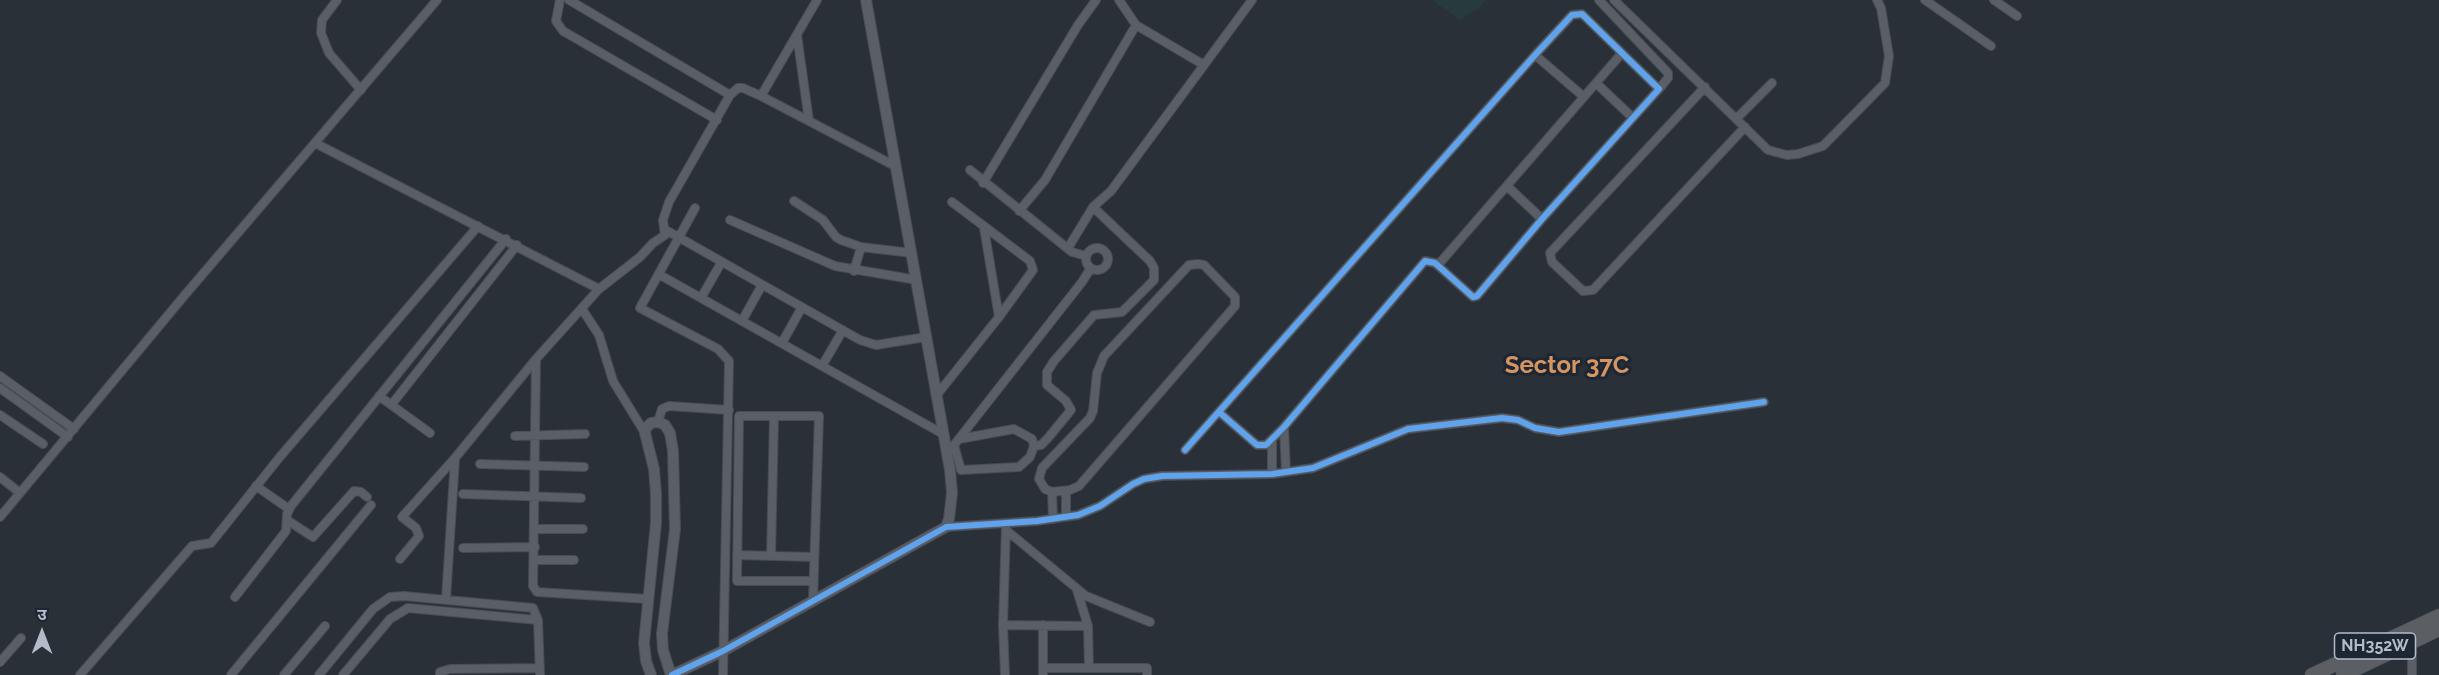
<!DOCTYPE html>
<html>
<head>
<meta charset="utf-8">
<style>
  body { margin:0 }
  #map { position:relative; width:2439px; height:675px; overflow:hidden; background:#2a3038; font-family:Raleway,"Noto Sans Devanagari",sans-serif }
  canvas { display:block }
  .north { position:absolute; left:12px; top:603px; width:60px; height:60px; -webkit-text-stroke:4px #1d2633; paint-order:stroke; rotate:0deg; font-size:16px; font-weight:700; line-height:24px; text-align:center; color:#b4bcc9 }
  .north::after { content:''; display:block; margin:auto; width:21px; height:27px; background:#b4bcc9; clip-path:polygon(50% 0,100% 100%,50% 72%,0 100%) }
</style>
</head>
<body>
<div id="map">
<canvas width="2439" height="675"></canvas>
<div class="north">उ</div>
</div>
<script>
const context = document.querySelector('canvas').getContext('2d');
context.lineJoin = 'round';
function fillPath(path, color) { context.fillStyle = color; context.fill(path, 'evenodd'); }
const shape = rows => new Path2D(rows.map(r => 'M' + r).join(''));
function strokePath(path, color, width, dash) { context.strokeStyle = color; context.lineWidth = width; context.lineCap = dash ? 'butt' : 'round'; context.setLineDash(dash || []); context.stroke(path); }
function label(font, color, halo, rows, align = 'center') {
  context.font = font + ' Raleway,sans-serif'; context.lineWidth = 6; context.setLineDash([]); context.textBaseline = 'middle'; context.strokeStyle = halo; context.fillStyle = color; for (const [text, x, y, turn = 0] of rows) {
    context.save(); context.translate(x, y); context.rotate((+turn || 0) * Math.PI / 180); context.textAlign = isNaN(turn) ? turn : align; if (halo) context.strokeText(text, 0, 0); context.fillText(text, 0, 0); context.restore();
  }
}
fillPath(shape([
  [1432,0,1485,0,1480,7,1460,20]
]), '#273a3e');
const minor = shape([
  [337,0,322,20,321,33,329,53,361,90],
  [560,0,556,21,563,31,717,120],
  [569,0,730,95],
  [1119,0,1136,25,1204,65],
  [1599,0,1668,73,1668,78,1659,89],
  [1614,0,1768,150,1787,155,1798,154,1823,146,1885,83,1889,56,1881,8,1877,0],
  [1925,0,1991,46],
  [1994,0,2017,16],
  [797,35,809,121],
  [1535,55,1584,97],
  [1596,83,1633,118],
  [1705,87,1550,253,1552,262,1583,291,1593,290,1745,127],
  [761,96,895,166],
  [1736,119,1772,83],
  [315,143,599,289],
  [970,170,1072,252,1086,256],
  [983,183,1078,25,1096,0],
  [1507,186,1542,219],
  [794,201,823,220,836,237,841,240,861,247,912,253],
  [695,208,640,308,718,349,729,361,723,675],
  [1019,211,1045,180,1136,25],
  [730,220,835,266,917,280],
  [984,228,999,317],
  [664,229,860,340,876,345,926,337],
  [1068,248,1093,207,1111,191,1252,0],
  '1086 259a11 11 0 1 1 22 0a11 11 0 1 1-22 0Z',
  [1198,264,1204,265,1235,297,1235,306,1079,486,1070,490,1052,492,1045,489,1039,479,1042,468,1090,418,1093,411,1097,373,1104,356,1189,265,1198,264],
  [1438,265,1622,53],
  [854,271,861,247],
  [660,275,943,434],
  [701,298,721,263],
  [582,309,599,335,613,381,645,433],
  [742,321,762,285],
  [782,343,802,307],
  [536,360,533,586,537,592,648,599],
  [822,366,843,330],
  [0,376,74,429],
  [0,388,68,437],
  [379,396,430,433],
  [936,396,999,317,1033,270,1030,261,952,202],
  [392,404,517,245],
  [0,415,43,444],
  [658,422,662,409,669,406,729,410],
  [1284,427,1286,472],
  [515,436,585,434],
  [1272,439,1272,474],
  [954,445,961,470,1019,467,1030,457,1034,446,1032,439,1014,429,959,439],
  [1034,446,1041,445,1048,438,1071,410,1066,401,1047,385,1047,372,1054,361,1094,315,1122,312,1154,280,1154,268,1150,261,1093,207],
  [1185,450,1535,55,1572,15,1582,14,1659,89,1542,219,1477,296,1473,297,1435,263,1425,261,1284,427,1266,445,1257,445,1219,412],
  [947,454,1082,282,1091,268],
  [480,464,584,467],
  [0,477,20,493],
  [256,486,289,509],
  [1052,492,1053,519],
  [463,494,581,498],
  [0,517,184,296,437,0],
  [1066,517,1066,491],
  [287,520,313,537,354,491,361,492,367,497],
  [946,527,1037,521,1078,515,1100,506,1133,484,1144,479,1162,476,1272,474,1313,468,1408,429,1502,418,1518,420,1535,428,1559,432,1764,402],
  [535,529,583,529],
  [1006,530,1086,596,1150,622],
  [463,548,535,547],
  [737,555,814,557],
  [771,556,774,416],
  [400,559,419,536,416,528,402,517,455,458,536,359,599,289,640,257,653,243,665,235,663,220,669,202,730,95,738,88,743,88,761,96,817,0],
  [534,560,574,560],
  [813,581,737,581,739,416,819,416,813,601],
  [1077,590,1088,626,1089,668],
  [235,597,286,531,287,514,291,506,506,239],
  [446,599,455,459],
  [1003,625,1088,626],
  [0,662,21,638],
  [1043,668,1147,668,1147,675],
  [80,675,192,546,211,543,279,458,478,226],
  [231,675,371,505],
  [284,675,325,626],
  [319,675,373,609,390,597,404,596,533,608,538,620,540,675],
  [343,675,390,619,408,608,538,620],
  [440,675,440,672,450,669,540,668],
  [1005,675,1003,625,1006,526],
  [1043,675,1043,625],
  [2412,675,2412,638]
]);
const tertiary = shape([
  [651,675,646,661,644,643,656,523,656,494,654,469,645,433,646,428,651,423,658,422,665,425,670,433,673,451,675,529,662,634,663,650,671,675],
  [672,675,723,651,933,534,946,527,949,519,952,493,950,470,866,0]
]);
const trunk = shape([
  [2312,675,2439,616],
  [2343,675,2439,629]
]);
strokePath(minor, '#484c53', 10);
strokePath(tertiary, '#484c53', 12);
strokePath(trunk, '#474c53', 15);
strokePath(minor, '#5a5e66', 8);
strokePath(tertiary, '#5a5e66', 10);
strokePath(trunk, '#5b5f64', 14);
strokePath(shape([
  [1185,450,1535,55,1572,15,1582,14,1659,89,1542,219,1477,296,1473,297,1435,263,1425,261,1284,427,1266,445,1257,445,1219,412],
  [672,675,723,651,946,527,1037,521,1078,515,1100,506,1133,484,1144,479,1162,476,1272,474,1313,468,1408,429,1502,418,1518,420,1535,428,1559,432,1764,402]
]), '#60a3ed', 6);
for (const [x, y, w] of [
  [2375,646,81]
]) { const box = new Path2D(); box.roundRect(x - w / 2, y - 13, w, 26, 4.5); context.fillStyle = '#1d2633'; context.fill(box); strokePath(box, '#b4bcc9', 1.5); }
label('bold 16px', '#b4bcc9', null, [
  ["NH352W",2375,646]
]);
label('bold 24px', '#d59563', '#1d2633', [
  ["Sector 37C",1567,366]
]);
</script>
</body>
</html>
